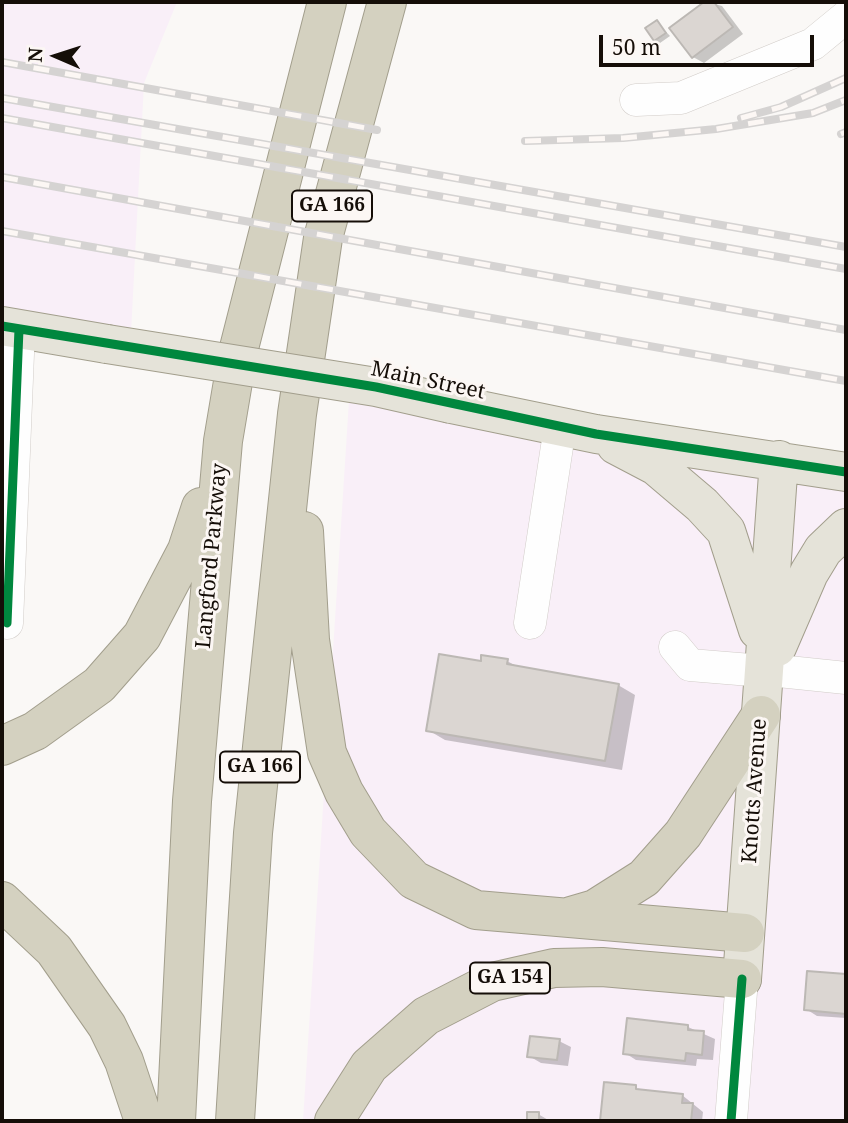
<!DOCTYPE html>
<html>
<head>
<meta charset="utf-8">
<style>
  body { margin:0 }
  #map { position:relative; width:848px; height:1123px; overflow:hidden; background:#faf8f6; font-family:"Noto Serif",serif }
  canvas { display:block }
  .frame { position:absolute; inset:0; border:4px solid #150e08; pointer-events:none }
  .north { position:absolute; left:21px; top:21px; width:70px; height:70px; -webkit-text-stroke:5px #fcf7f4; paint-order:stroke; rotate:273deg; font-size:19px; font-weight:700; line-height:28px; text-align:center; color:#150e08 }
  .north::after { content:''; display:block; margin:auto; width:24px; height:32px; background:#150e08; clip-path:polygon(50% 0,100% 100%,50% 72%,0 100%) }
  .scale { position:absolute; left:599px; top:35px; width:215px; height:32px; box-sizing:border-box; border:4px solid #150e08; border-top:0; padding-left:9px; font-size:21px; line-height:24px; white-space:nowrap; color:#150e08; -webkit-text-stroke:5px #fcf7f4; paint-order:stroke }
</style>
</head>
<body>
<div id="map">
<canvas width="848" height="1123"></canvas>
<div class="frame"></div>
<div class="north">N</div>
<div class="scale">50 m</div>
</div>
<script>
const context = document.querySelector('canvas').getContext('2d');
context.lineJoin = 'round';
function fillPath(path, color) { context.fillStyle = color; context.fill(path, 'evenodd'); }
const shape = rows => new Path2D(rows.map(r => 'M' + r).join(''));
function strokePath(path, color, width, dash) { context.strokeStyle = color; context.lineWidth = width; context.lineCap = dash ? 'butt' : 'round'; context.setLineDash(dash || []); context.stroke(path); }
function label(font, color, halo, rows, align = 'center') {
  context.font = font + ' "Noto Serif",serif'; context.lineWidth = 6; context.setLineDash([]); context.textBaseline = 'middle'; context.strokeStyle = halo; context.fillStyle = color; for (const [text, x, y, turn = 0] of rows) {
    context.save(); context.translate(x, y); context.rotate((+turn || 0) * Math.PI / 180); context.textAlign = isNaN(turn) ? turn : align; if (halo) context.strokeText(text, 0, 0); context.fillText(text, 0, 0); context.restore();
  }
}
fillPath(shape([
  [2,2,177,2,144,83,131,333,2,321],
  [351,369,532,409,846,455,846,1121,303,1121]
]), '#f9eff8');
fillPath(shape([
  [707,2,722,6,743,34,704,63,693,57,671,28],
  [657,22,670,36,660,43,655,40],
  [507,661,520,668,618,685,635,695,622,770,445,740,428,730,482,663],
  [808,972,846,975,846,1018,817,1016,806,1009],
  [688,1027,715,1039,713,1060,697,1059,696,1066,636,1060,625,1053],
  [559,1041,571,1047,568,1066,541,1063,529,1056],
  [605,1084,682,1095,703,1112,702,1121,602,1121],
  [529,1114,538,1114,550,1121,529,1121]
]), '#0003');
const building = shape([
  [704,2,714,2,733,27,692,58,669,28,704,2],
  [657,20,666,33,654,41,645,28,657,20],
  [439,654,481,661,481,655,508,659,507,664,619,684,605,761,426,731,439,654],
  [807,971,846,974,846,1014,804,1010,807,971],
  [627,1018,688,1025,688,1030,704,1031,702,1055,686,1053,685,1061,623,1054,627,1018],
  [530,1036,560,1039,557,1060,527,1057,530,1036],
  [604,1082,636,1085,636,1089,683,1094,682,1103,693,1103,691,1121,600,1121,604,1082],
  [527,1112,539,1112,539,1121,527,1121,527,1112]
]);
fillPath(building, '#dbd6d2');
strokePath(building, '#bcb8b4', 2);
const minor = shape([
  [636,100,681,98,813,44,846,17],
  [7,623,19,329],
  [530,623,560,427],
  [675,647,690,665,763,671],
  [769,670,846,678],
  [731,1121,742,979]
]);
const major = shape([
  [2,326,107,344],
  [451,404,596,434,846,472],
  [616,445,656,466,702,505,726,531,758,630],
  [777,647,809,573,823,550,846,528],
  [742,979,779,460]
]);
const highway = shape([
  [304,531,310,640,327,753,344,792,368,832,414,880,476,910,745,933],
  [2,746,35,731,99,685,142,636,187,550,201,507],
  [2,901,54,950,107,1026,124,1061,144,1121],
  [571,916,595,909,644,878,683,834,761,715],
  [176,1121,192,801,223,441,238,352,327,2],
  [235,1121,253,833,297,414,323,238,387,2],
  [334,1121,369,1066,426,1016,492,982,554,968,602,967,742,979]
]);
strokePath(minor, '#d1ccc8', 33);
strokePath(major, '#a29e8c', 40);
strokePath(highway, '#a29e8c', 40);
strokePath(minor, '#fefefe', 32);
strokePath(major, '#e5e3d9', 38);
strokePath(highway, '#d4d1c0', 38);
const rail = shape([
  [2,62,377,130],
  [2,98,846,247],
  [2,118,846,269],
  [741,118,781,107,846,78],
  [841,134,846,132],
  [525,141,623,138,716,129,813,113,846,100],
  [2,177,846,330],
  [2,231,846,381]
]);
strokePath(rail, '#d5d3d2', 8);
strokePath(rail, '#fcf7f4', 5, [16]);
const majorBridge = shape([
  [107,344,376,387,451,404]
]);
strokePath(majorBridge, '#a29e8c', 40, []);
strokePath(majorBridge, '#e5e3d9', 38);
strokePath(shape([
  [2,326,376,387,596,434,846,472],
  [7,623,19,329],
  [731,1121,742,979]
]), '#00873e', 9);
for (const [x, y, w] of [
  [332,206,80],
  [260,767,80],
  [510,978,80]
]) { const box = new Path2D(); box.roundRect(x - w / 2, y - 15.5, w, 31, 5); context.fillStyle = '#fcf7f4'; context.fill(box); strokePath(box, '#150e08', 2); }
label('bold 19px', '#150e08', null, [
  ["GA 166",332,206],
  ["GA 166",260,767],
  ["GA 154",510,978]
]);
label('21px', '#150e08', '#fcf7f4', [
  ["Main Street",428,381,12],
  ["Langford Parkway",212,556,-85],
  ["Knotts Avenue",755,791,-86]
]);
</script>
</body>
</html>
